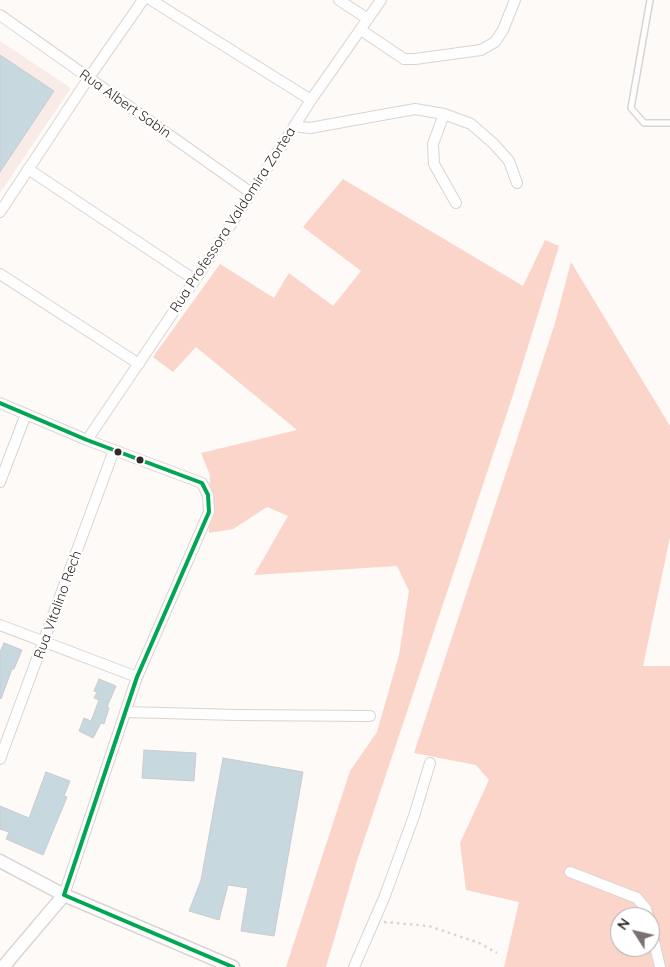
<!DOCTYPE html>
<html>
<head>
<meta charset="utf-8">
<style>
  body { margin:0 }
  #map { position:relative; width:670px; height:967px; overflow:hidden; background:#fdfaf8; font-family:Quicksand,sans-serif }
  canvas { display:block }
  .north { position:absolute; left:610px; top:907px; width:50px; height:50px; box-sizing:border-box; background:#fff; border:1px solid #ada9a8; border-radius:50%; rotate:305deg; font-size:14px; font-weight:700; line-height:20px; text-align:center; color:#322826 }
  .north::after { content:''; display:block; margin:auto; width:18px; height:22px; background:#797270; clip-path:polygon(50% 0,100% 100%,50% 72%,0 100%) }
</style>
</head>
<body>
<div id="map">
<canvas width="670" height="967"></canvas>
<div class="north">N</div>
</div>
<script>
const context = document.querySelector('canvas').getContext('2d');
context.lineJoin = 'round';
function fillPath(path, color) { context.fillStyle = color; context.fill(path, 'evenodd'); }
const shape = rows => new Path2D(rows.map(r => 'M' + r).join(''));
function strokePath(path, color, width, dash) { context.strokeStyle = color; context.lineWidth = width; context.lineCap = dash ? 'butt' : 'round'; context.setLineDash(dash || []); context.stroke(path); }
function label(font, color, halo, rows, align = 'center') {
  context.font = font + ' Quicksand,sans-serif'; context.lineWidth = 5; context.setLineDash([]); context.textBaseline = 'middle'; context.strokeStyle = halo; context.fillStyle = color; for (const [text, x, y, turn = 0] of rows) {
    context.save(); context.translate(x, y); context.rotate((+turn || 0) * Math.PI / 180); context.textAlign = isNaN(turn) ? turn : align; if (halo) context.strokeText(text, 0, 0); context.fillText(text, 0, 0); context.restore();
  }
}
fillPath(shape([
  [0,41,71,88,0,193]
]), '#f9ece8');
fillPath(shape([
  [343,179,523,286,545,240,559,246,512,398,356,864,326,967,286,967,350,771,377,732,399,655,409,591,397,566,254,575,288,516,267,507,233,529,209,533,210,475,201,453,297,430,196,347,173,372,153,357,220,264,274,298,289,273,333,306,361,271,303,227],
  [571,262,670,426,670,537,643,666,670,666,670,967,504,967,519,902,466,890,460,843,489,780,476,765,414,753,555,323],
  [620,917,650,917,650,947,620,947]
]), '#fbd4ca');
const building = shape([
  [0,55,54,91,0,172,0,55],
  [4,643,22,650,14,669,12,669,1,699,0,698,0,652,4,643],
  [99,679,116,686,107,707,109,708,104,724,101,723,93,738,79,731,84,718,91,721,99,700,94,698,97,692,94,691,99,679],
  [144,750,196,753,194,781,142,778,144,750],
  [223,758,303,772,274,936,241,931,248,888,228,885,219,920,189,911,201,880,223,758],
  [46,772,70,781,64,796,67,797,43,855,6,839,9,832,0,829,0,806,29,818,46,772]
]);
fillPath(building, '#c8d8df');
strokePath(building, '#caccce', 1);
const service = shape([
  [650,0,631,108,644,123,670,123]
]);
const minor = shape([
  [151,0,311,100],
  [339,0,368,19],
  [0,15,250,192],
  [361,30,404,59,415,59,481,50,495,42,503,30,515,0],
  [444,114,433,144,434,164,456,203],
  [294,126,310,128,415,109,444,114,471,124,494,144,509,161,517,183],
  [28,169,195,280],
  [0,212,88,79,143,0],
  [0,274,139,364],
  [0,403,87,440,202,483,208,495,209,512,137,677,64,895],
  [87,440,195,280,311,100,381,0],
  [0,482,26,414],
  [0,625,137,677],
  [125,712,237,715,370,716],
  [0,759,114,450],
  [570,872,637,898,646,909,648,917],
  [650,925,660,967],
  [354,967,384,898,414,816,430,763]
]);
const tertiary = shape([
  [0,861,64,895,233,967],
  [3,967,64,895]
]);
strokePath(service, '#dad4d1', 8);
strokePath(minor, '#dad4d1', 12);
strokePath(tertiary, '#dad4d1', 15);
strokePath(shape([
  [384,922,429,926,479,943,497,953]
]), '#d8d6d5', 2.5, [2.5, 4]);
strokePath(service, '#fffefe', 5);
strokePath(minor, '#fffefe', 10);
strokePath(tertiary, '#fffefe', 12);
strokePath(shape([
  [0,403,87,440,202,483,208,495,209,512,137,677,64,895,233,967]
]), '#00a651', 4);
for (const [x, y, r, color] of [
  [118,452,4.5,"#322826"],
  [140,460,4.5,"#322826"]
]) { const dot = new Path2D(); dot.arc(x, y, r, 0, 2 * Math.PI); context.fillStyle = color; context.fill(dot); strokePath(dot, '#fff', 2); }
label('14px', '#322826', '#fff', [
  ["Rua Albert Sabin",125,104,35],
  ["Rua Professora Valdomira Zortea",233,220,-57],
  ["Rua Vitalino Rech",58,605,-70]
]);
</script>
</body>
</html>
